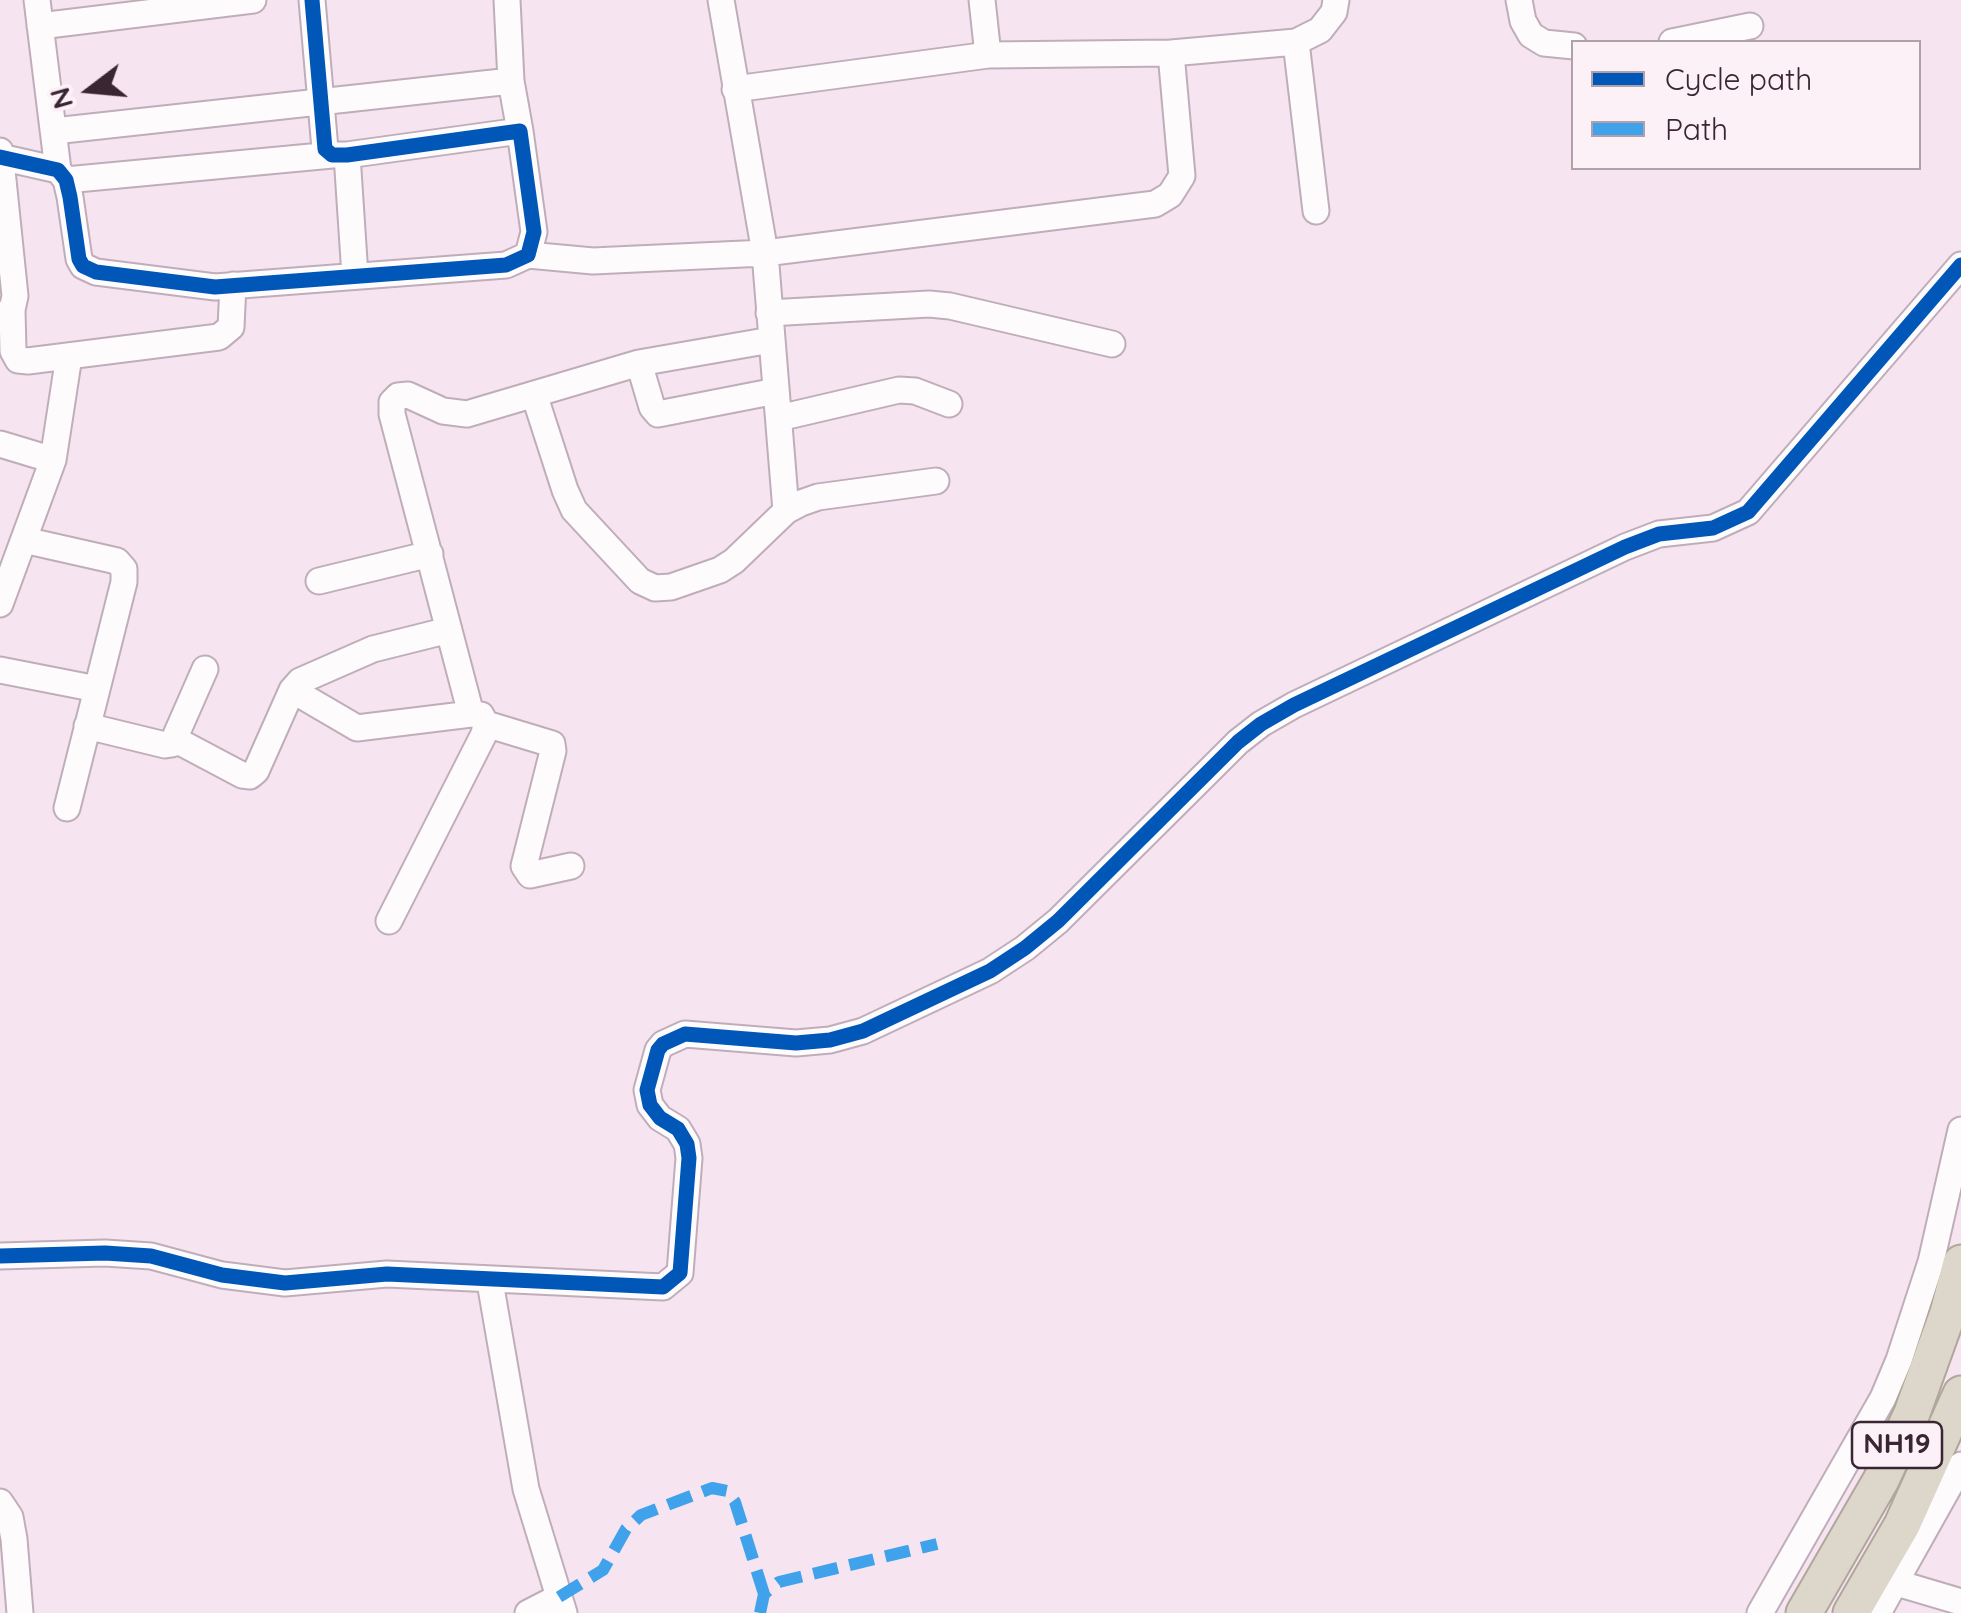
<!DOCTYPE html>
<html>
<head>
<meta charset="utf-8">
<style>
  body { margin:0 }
  #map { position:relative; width:1961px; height:1613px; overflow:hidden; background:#f6e5f0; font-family:Quicksand,sans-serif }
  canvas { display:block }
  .legend { position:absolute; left:1571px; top:40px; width:350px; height:130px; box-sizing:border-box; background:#fdf1f8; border:2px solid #afa0a9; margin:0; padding:12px 18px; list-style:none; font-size:30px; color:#3a2633 }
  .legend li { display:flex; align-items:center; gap:20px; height:50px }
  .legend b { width:50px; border:2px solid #afa0a9 }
  .north { position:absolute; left:40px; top:40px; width:100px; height:100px; -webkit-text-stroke:8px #fdf1f8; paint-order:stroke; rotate:254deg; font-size:28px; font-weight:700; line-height:40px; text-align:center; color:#3a2633 }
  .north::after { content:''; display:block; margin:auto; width:35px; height:45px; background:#3a2633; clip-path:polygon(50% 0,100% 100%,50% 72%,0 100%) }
</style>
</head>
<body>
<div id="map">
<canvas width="1961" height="1613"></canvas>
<ul class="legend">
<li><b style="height:12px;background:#0057b8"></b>Cycle path</li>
<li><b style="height:12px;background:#3fa2eb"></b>Path</li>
</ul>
<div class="north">N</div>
</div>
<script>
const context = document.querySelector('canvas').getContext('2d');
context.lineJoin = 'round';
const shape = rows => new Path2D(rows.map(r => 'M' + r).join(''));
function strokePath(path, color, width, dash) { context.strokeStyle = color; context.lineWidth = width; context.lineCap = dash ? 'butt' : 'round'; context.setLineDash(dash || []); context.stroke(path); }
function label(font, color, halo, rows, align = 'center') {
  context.font = font + ' Quicksand,sans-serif'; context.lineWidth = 8; context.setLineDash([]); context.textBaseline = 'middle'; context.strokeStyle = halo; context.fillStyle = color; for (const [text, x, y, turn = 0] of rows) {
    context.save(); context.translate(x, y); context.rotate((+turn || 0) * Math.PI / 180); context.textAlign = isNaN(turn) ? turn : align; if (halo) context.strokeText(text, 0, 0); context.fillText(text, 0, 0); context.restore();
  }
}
const minor = shape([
  [37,0,58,170],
  [507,0,511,81,520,131],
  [721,0,765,253,786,511],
  [982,0,988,55],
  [1519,0,1523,21,1531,35,1544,43,1574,46],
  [40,26,253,0],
  [1296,42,1316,211],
  [1672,42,1750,26],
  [735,89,988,55,1171,53,1296,42,1320,30,1334,12,1336,0],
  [54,131,511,81],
  [0,151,15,296,12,310,0,316],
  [347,155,355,276],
  [0,157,58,170,66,180,70,197,79,259,83,266,96,272,215,287,506,265,528,255,534,232,520,131,347,155,332,155,325,149,312,0],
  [66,180,332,155],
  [528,255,593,261,765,253,1155,204,1170,195,1182,176,1171,53],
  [12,310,13,351,18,360,28,361,219,337,231,327,233,285],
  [769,313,929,304,950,306,1112,344],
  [639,363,652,407,658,414,776,391],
  [534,394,565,490,574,510,640,581,655,588,671,587,720,570,734,561,786,511,801,503,818,497,936,481],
  [779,418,899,390,915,391,949,404],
  [0,444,53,460],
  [24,540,117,561,124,569,124,582,67,808],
  [319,581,430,554],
  [0,604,53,460,69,356],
  [0,670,97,689],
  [292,690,357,728,471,714,481,715,486,724,484,734,389,921],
  [471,714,392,414,392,402,398,396,408,395,443,411,467,414,639,363,771,340],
  [486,724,552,744,553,751,524,866,530,875,571,866],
  [87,726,165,745,172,744,205,669],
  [176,740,242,775,250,776,256,771,292,690,300,681,373,649,449,630],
  [0,1256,105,1253,151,1256,222,1275,285,1283,387,1274,663,1287,680,1273,689,1158,687,1144,678,1129,660,1118,650,1105,647,1090,658,1050,663,1044,685,1034,796,1043,830,1040,863,1031,990,971,1025,948,1058,921,1238,742,1261,724,1294,705,1625,547,1659,534,1713,528,1748,512,1961,265],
  [490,1282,526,1489,564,1613],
  [0,1502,10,1517,14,1539,20,1613],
  [1897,1583,1961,1602],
  [528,1613,559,1597],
  [1760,1613,1883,1398,1899,1360,1931,1262,1961,1130],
  [1878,1613,1961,1465]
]);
const highway = shape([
  [1804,1613,1881,1480,1912,1413,1948,1313,1961,1263],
  [1851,1613,1902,1525,1961,1394]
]);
strokePath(minor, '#bfaeb9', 29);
strokePath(highway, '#b1a69c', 39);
strokePath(minor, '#fefbfd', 25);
strokePath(highway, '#dcd7ca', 35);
strokePath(shape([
  [559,1597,603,1570,626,1529,641,1515,712,1488,727,1491,735,1502,764,1594],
  [760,1613,764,1594,779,1582,937,1544]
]), '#3fa2eb', 12, [25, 12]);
strokePath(shape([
  [0,157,58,170,66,180,70,197,79,259,83,266,96,272,215,287,506,265,528,255,534,232,520,131,347,155,332,155,325,149,312,0],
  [0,1256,105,1253,151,1256,222,1275,285,1283,387,1274,663,1287,680,1273,689,1158,687,1144,678,1129,660,1118,650,1105,647,1090,658,1050,663,1044,685,1034,796,1043,830,1040,863,1031,990,971,1025,948,1058,921,1238,742,1261,724,1294,705,1625,547,1659,534,1713,528,1748,512,1961,265]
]), '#0057b8', 15);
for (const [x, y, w] of [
  [1897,1445,90]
]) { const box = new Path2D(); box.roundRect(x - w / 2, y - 23, w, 46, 8); context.fillStyle = '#fdf1f8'; context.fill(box); strokePath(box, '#3a2633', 2.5); }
label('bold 28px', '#3a2633', null, [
  ["NH19",1897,1445]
]);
</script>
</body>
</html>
